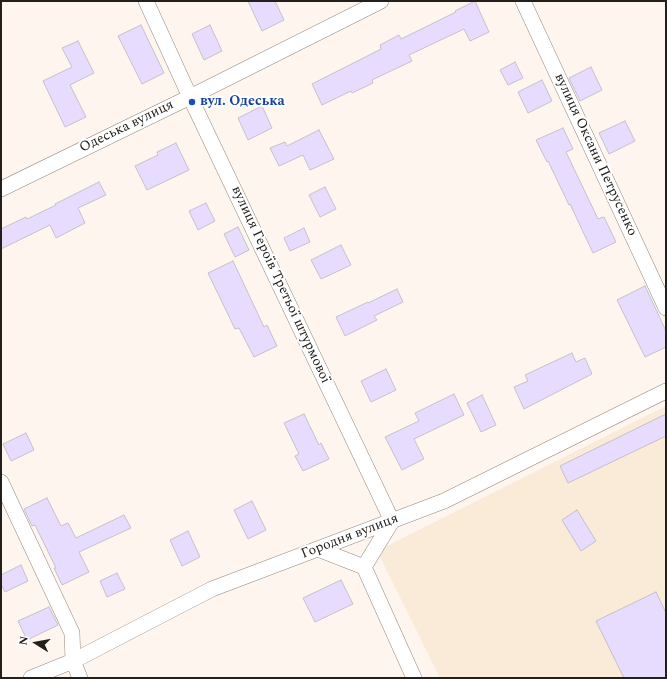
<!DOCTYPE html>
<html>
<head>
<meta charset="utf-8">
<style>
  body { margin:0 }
  #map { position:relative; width:667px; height:679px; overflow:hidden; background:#fef5ee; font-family:Spectral,serif }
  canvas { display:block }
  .frame { position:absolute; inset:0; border:2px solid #23201c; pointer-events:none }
  .north { position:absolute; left:16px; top:623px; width:40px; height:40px; -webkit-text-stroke:3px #fff; paint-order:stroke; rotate:281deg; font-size:11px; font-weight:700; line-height:16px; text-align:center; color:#23201c }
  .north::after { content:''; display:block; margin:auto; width:14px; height:18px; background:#23201c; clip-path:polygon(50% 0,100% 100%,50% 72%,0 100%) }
</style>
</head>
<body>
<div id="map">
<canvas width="667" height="679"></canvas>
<div class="frame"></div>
<div class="north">N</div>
</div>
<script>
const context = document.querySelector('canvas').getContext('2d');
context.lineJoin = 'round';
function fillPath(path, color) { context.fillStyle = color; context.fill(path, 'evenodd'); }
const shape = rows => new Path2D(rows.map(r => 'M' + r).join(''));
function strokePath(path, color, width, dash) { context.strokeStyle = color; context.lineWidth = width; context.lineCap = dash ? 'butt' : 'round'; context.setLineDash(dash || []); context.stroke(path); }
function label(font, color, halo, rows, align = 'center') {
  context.font = font + ' Spectral,serif'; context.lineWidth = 4; context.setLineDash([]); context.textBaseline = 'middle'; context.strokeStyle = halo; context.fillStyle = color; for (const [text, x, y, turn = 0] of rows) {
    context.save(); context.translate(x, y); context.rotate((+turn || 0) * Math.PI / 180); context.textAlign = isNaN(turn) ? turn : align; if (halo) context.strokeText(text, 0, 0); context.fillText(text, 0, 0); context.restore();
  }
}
fillPath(shape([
  [666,406,666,678,440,678,377,551]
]), '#f9ebd7');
const building = shape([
  [248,1,275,1,284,20,262,31,248,1],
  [475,1,489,32,470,41,464,29,409,55,412,61,372,80,373,83,352,93,351,91,322,105,312,84,381,49,380,45,399,35,401,39,456,12,455,11,475,1],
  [141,25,164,73,142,84,118,36,141,25],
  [210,25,222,51,204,60,192,34,210,25],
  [78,41,94,73,70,85,86,117,65,127,43,81,72,67,62,48,78,41],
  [515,62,523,78,508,85,500,70,515,62],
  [591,67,602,90,580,101,569,78,591,67],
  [542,80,552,101,528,113,518,92,542,80],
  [262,106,272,128,248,140,238,118,262,106],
  [625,121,635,141,609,154,599,133,625,121],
  [563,128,573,149,566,152,598,219,604,217,616,242,593,253,570,204,569,205,548,161,547,162,536,140,563,128],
  [319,130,334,159,310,170,303,155,279,166,270,148,285,142,287,146,319,130],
  [176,143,189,170,147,190,135,166,158,155,157,152,176,143],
  [99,182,106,195,78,208,85,223,56,238,50,225,1,249,1,229,26,217,27,219,56,205,55,204,99,182],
  [325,187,336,209,320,217,309,195,325,187],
  [206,203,215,221,198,230,189,211,206,203],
  [238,227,249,250,235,257,224,234,238,227],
  [304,228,310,242,290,251,284,238,304,228],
  [341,245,351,265,321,279,311,260,341,245],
  [233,261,264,327,267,325,277,346,254,357,239,328,235,329,208,273,233,261],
  [645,286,666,331,666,347,645,357,617,300,645,286],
  [397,289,403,302,374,316,377,320,345,336,336,317,368,302,368,303,397,289],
  [572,353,576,362,585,358,592,374,524,409,514,387,528,381,525,375,572,353],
  [386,369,396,390,371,402,361,381,386,369],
  [454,394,464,415,414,439,424,459,402,470,385,437,419,421,415,413,454,394],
  [482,395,496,425,481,432,467,403,482,395],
  [304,414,319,445,321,443,329,459,303,471,295,456,299,454,284,423,304,414],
  [666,414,666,436,568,483,560,466,666,414],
  [26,433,34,450,11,461,3,444,26,433],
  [47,498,61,526,68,523,76,538,124,515,131,528,79,552,89,572,62,585,54,568,56,568,35,525,32,526,24,509,47,498],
  [252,501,266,530,248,539,234,510,252,501],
  [577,510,596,541,581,551,562,520,577,510],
  [188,531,200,557,182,566,170,540,188,531],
  [21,565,28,581,5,592,1,584,1,575,21,565],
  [117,573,125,589,107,597,100,581,117,573],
  [341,580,353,604,315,622,303,598,341,580],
  [656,592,666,613,666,678,624,678,596,621,656,592],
  [49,607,58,625,27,640,18,621,49,607]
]);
fillPath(building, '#e8dcfe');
strokePath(building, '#c4c0cc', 1);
const street = shape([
  [146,1,190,97,392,521,364,567],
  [523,1,666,308],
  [1,189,190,97,381,1],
  [1,482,72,633,73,661,80,678],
  [318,549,364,567,414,678],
  [31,678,73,661,212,589,444,501,666,391]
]);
strokePath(street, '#938a81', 16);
strokePath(street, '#fff', 15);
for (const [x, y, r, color] of [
  [192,102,4,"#1a4fb4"]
]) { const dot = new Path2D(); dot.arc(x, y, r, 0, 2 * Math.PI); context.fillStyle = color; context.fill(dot); strokePath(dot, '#fff', 1.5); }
label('bold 14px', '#164399', '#fff', [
  ["вул. Одеська",200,102]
], 'left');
label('14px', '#23201c', '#fff', [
  ["Одеська вулиця",127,127,-26],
  ["вулиця Оксани Петрусенко",595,155,65],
  ["вулиця Героїв Третьої штурмової",280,285,65],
  ["Городня вулиця",350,537,-21]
]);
</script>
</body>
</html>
